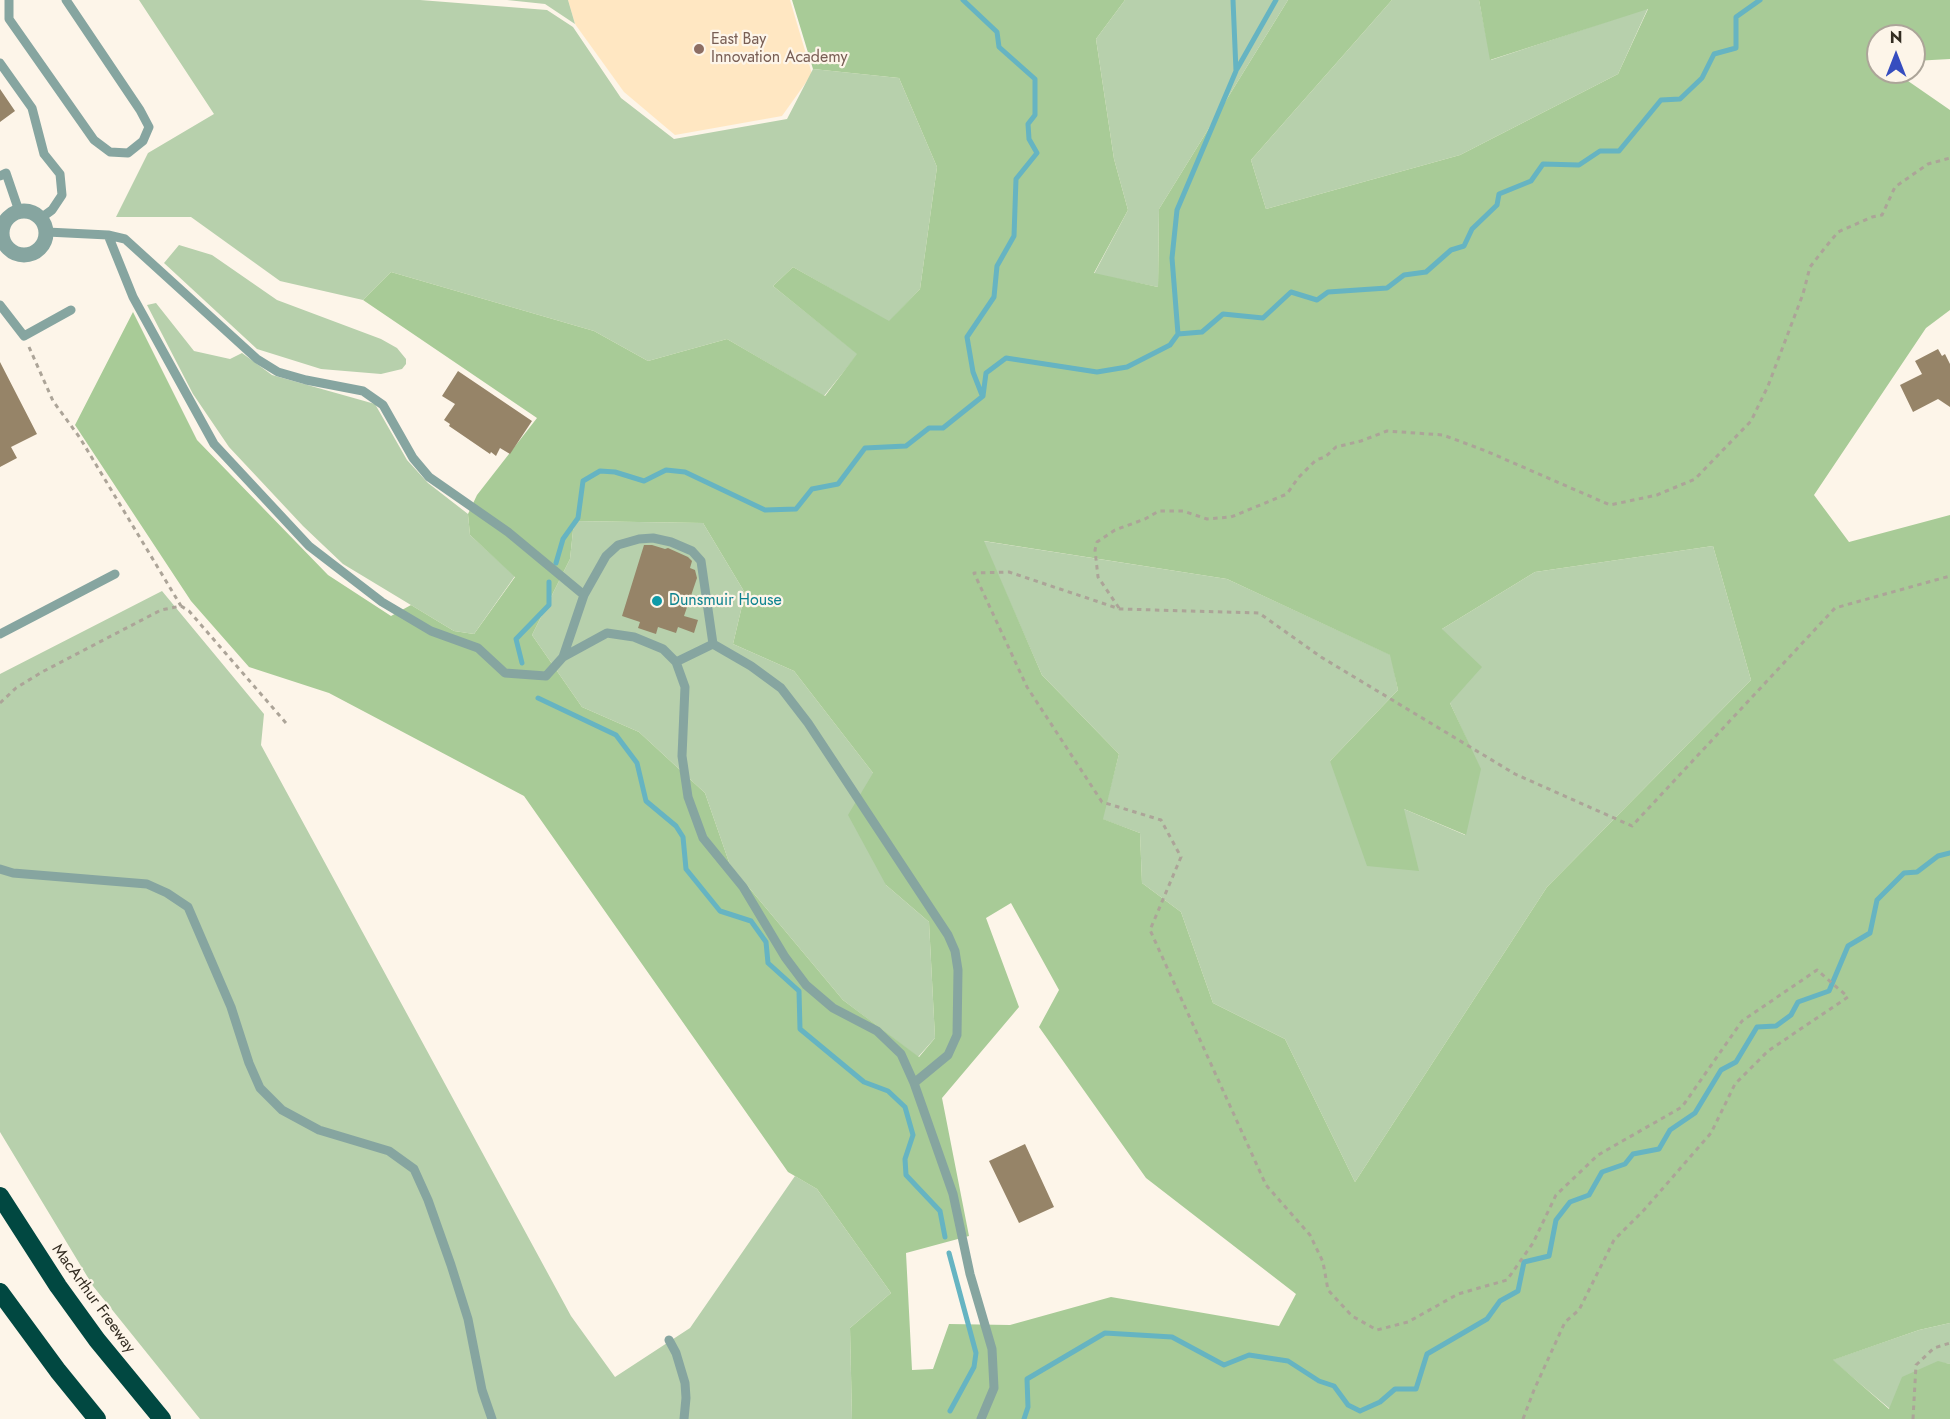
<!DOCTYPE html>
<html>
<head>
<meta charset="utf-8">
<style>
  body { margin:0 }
  #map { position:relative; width:1950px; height:1419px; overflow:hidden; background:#fdf5e9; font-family:Jost,sans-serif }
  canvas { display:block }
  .north { position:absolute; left:1866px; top:24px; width:60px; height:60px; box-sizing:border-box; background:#fdf5e9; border:2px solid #aca599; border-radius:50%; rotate:0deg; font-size:16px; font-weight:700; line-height:24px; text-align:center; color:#332c21 }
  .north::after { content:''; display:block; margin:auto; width:21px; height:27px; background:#364dbf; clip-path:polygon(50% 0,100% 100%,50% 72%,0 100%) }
</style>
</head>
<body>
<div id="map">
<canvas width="1950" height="1419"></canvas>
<div class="north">N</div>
</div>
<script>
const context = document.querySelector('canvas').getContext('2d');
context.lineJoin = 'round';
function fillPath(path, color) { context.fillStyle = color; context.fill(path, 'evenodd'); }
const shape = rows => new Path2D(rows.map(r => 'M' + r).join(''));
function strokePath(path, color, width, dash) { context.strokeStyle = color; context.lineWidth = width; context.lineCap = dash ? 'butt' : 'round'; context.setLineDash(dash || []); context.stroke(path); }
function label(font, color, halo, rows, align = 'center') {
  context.font = font + ' Jost,sans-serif'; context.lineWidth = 4.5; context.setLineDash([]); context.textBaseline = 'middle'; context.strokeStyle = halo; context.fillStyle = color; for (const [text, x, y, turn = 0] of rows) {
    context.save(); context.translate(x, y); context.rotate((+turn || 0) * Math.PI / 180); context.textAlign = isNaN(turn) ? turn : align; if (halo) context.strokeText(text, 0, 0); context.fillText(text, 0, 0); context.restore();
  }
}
fillPath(shape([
  [568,0,790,0,812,74,782,116,675,135,624,92,575,24]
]), '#ffe7c2');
fillPath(shape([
  [139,0,420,0,547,10,573,27,621,98,674,139,787,119,813,69,899,78,937,167,920,289,889,322,793,267,773,286,858,354,824,396,727,339,648,361,594,331,391,272,363,300,280,281,191,217,116,217,148,153,214,114],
  [507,0,568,0,575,24,545,4],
  [1125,0,1288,0,1159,209,1158,287,1094,274,1128,210,1114,159,1096,39],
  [1392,0,1479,0,1491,60,1648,8,1618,74,1460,155,1266,209,1251,160],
  [179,245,212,255,277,300,381,339,397,348,406,359,406,364,402,369,381,374,321,369,257,349,164,263],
  [156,303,194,351,230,359,242,353,272,375,375,404,407,460,428,483,468,514,470,535,515,576,474,634,454,631,343,564,303,526,229,447,193,394,147,305],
  [574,521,703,523,745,593,733,644,794,671,873,773,886,885,929,922,935,1038,918,1057,843,1000,730,865,705,793,639,732,582,707,532,635,570,559],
  [983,541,1227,579,1391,655,1398,690,1330,761,1404,809,1465,835,1480,769,1450,703,1442,629,1535,572,1713,546,1751,680,1547,887,1355,1182,1285,1039,1213,1003,1181,912,1142,883,1140,833,1102,819,1119,754,1042,675],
  [162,591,264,714,261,745,571,1316,615,1377,690,1328,795,1176,817,1189,891,1293,850,1328,852,1419,200,1419,93,1286,0,1132,0,674],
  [1950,1323,1950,1364,1938,1362,1890,1409,1832,1360,1919,1330]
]), '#b7d0ac');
fillPath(shape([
  [792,0,1125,0,1096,39,1114,159,1128,210,1094,273,1158,287,1159,209,1288,0,1392,0,1251,160,1266,209,1460,155,1618,74,1648,9,1490,60,1479,0,1950,0,1950,59,1914,61,1914,36,1878,36,1878,72,1895,72,1950,110,1950,310,1926,328,1814,495,1849,542,1950,515,1950,1323,1919,1330,1833,1360,1889,1409,1902,1377,1938,1361,1950,1364,1950,1419,852,1419,850,1328,891,1293,817,1189,788,1172,524,796,329,693,249,667,191,601,75,425,133,312,197,440,328,575,391,616,411,605,454,631,474,634,515,577,470,535,468,514,477,495,537,418,363,300,391,272,594,331,648,361,727,339,825,396,857,354,773,286,793,267,889,321,920,289,937,167,899,78,813,69],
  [574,521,703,523,745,593,733,644,794,671,873,773,848,815,886,885,929,922,935,1038,919,1057,843,1000,730,865,705,793,639,732,582,707,532,635,570,559],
  [984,541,1227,579,1390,655,1398,690,1330,761,1367,866,1419,871,1404,809,1466,835,1481,769,1450,703,1482,667,1442,629,1535,572,1713,546,1751,680,1547,887,1355,1182,1285,1039,1213,1003,1181,912,1142,883,1140,833,1103,819,1119,754,1042,675],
  [1011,903,1059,990,1039,1027,1146,1178,1296,1294,1279,1326,1111,1297,1010,1325,949,1324,933,1369,912,1370,906,1253,969,1236,942,1098,1019,1007,986,918]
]), '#a8cb97');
strokePath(shape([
  [963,0,997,32,999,47,1035,79,1035,115,1028,124,1029,139,1037,153,1016,179,1014,236,997,266,994,297,967,337,973,372,982,395],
  [1237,69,1276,0],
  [1178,334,1172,258,1177,210,1236,71,1233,0],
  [556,563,563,539,578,518,583,481,600,471,615,472,644,481,666,470,685,472,765,510,796,509,812,489,838,484,865,448,906,446,929,428,943,428,983,396,986,373,1006,358,1097,372,1127,367,1170,345,1178,334,1202,332,1223,314,1263,318,1291,292,1317,300,1328,292,1387,288,1404,275,1426,272,1451,250,1464,246,1472,229,1497,205,1499,194,1531,181,1543,164,1579,165,1600,151,1619,151,1661,100,1680,99,1702,78,1714,54,1736,48,1736,17,1760,0],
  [522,663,516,639,549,605,549,582],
  [538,698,616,735,637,763,646,801,676,826,683,837,686,869,720,911,751,921,766,942,768,963,799,991,800,1029,864,1082,888,1091,905,1107,913,1135,905,1159,906,1175,940,1211,945,1237],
  [949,1253,976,1353,974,1367,950,1411],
  [1024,1419,1028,1407,1027,1379,1105,1333,1172,1337,1224,1365,1249,1355,1288,1361,1319,1381,1334,1386,1348,1405,1360,1411,1380,1402,1395,1389,1416,1389,1427,1354,1487,1319,1500,1301,1518,1291,1524,1262,1549,1256,1556,1220,1570,1202,1589,1195,1602,1172,1625,1164,1633,1154,1659,1149,1670,1130,1695,1113,1721,1070,1736,1062,1757,1027,1776,1026,1791,1015,1798,1002,1829,991,1848,946,1870,933,1877,900,1904,873,1917,872,1938,856,1950,853]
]), '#66b4c2', 5);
fillPath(shape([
  [0,89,15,111,0,122],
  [1938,349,1942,356,1945,354,1950,364,1950,407,1938,399,1913,412,1900,385,1922,374,1915,361],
  [0,362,37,434,11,447,17,458,0,467],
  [458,371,532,421,510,454,500,448,496,456,491,452,490,454,449,426,450,424,444,420,455,404,442,396],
  [644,545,652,545,665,549,668,548,688,557,692,561,690,568,695,570,697,578,684,616,698,620,694,633,678,627,676,633,658,627,656,634,638,628,640,622,622,616],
  [1025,1144,1054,1207,1019,1223,989,1161]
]), '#968468');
strokePath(shape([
  [29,347,53,401,80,438,181,606],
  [1119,608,1098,577,1095,550,1097,542,1115,530,1145,519,1159,511,1183,511,1207,519,1231,517,1287,494,1298,478,1316,460,1325,457,1336,447,1361,441,1387,431,1443,435,1486,451,1610,505,1657,495,1695,479,1751,421,1768,386,1803,294,1810,267,1824,249,1838,232,1872,217,1882,215,1895,187,1928,164,1950,158],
  [0,703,16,688,42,672,161,610,181,606,189,611,286,723],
  [1523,1419,1534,1390,1565,1322,1579,1310,1614,1240,1644,1210,1711,1133,1735,1084,1768,1051,1848,997,1817,970,1742,1021,1682,1107,1598,1155,1556,1195,1533,1243,1507,1280,1458,1294,1408,1322,1377,1330,1352,1316,1328,1290,1323,1262,1310,1235,1266,1185,1150,930,1181,857,1161,820,1102,802,1027,687,974,573,1009,572,1120,609,1259,613,1321,657,1515,774,1632,826,1835,608,1950,576],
  [1913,1419,1916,1365,1934,1348,1950,1343]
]), '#aca498', 3, [4.5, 4.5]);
strokePath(shape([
  [9,0,9,19,94,140,110,152,128,153,143,141,149,127,140,110,66,0],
  [0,63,32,108,44,154,60,174,62,195,52,210,41,218],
  [0,176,6,173,19,211],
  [47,232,108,235,125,239,257,359,278,372,306,380,363,391,383,405,413,458,429,477,508,532,584,595,606,556,618,545,639,539,653,538,671,542,692,551,701,561,713,644,751,666,781,688,808,723,948,935,955,951,958,970,957,1035,948,1055,914,1083],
  [108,235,133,297,214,444,309,546,382,602,431,631,478,648,505,673,546,676,563,657,584,595],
  [0,305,24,336,71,310],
  [0,634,115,574],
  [563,657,607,633,634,637,663,649,676,662,685,687,682,756,688,797,703,838,743,887,785,957,806,985,833,1008,877,1031,901,1054,914,1083,953,1194,970,1274,992,1349,994,1388,981,1419],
  [676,662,713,644],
  [0,869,13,873,147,884,167,893,188,907,231,1007,249,1063,260,1088,282,1110,319,1130,389,1151,414,1169,428,1200,451,1265,468,1319,482,1390,492,1419],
  [669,1340,676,1353,685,1383,686,1398,684,1419]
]), '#86a5a0', 9);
strokePath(shape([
  '2 233a22 22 0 1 1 44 0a22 22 0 1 1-44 0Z'
]), '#86a5a0', 15);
strokePath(shape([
  [0,1196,58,1286,97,1340,162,1419],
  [0,1292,58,1371,97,1419]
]), '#014841', 18);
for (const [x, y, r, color] of [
  [699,49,6,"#8d6e63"],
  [657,601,6,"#0f9aa8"]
]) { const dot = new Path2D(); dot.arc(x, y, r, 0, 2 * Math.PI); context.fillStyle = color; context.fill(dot); strokePath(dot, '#fdf5e9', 2); }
label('16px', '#785e54', '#fdf5e9', [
  ["East Bay",711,40],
  ["Innovation Academy",711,58]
], 'left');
label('16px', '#0d838f', '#fdf5e9', [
  ["Dunsmuir House",669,601]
], 'left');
label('16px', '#332c21', '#fdf5e9', [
  ["MacArthur Freeway",93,1299,54]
]);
</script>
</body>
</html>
